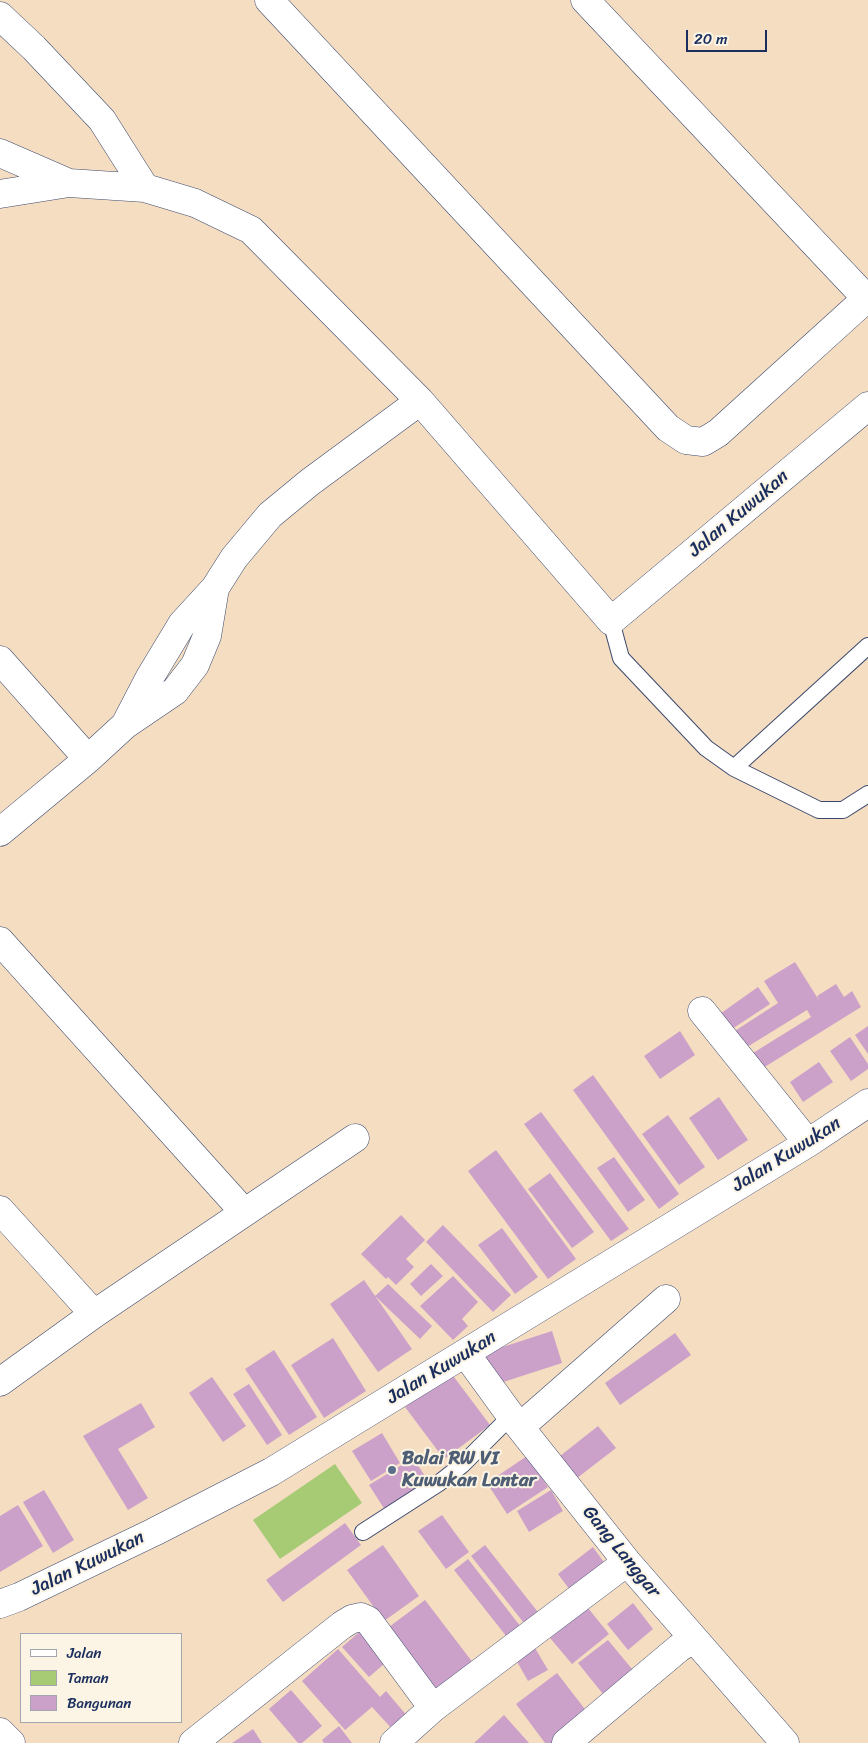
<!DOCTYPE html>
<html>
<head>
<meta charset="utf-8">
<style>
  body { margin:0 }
  #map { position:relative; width:868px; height:1743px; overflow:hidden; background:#f5ddc1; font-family:Sriracha,sans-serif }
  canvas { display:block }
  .legend { position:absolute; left:20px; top:1633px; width:162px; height:90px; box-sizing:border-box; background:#fcf5e5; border:1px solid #a2a6af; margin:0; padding:6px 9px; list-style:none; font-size:15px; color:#1b2f5e }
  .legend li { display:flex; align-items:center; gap:10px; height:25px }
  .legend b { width:25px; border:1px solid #a2a6af }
  .scale { position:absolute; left:686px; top:30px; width:81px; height:22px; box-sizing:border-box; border:2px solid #1b2f5e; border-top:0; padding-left:6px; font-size:15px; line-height:18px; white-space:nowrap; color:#1b2f5e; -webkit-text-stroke:4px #fcf5e5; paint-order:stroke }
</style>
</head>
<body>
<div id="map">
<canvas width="868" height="1743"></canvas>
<ul class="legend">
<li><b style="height:6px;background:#fff"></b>Jalan</li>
<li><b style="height:14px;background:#a7cb75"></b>Taman</li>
<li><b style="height:14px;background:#cca1c9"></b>Bangunan</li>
</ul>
<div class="scale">20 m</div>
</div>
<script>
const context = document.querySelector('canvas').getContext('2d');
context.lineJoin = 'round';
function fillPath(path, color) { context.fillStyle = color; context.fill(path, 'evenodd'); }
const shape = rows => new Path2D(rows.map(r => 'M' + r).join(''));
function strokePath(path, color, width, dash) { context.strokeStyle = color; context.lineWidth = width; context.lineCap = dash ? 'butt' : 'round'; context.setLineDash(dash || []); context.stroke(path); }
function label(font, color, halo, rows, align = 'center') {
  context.font = font + ' Sriracha,sans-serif'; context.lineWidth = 4; context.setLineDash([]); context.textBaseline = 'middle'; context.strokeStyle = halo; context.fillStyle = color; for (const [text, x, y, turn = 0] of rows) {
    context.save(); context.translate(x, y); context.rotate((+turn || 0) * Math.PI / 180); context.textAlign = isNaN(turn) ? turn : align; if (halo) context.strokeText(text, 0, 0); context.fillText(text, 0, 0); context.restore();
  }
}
fillPath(shape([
  [335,1464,362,1503,280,1559,253,1520]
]), '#a7cb75');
fillPath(shape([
  [795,962,820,1002,817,996,836,984,844,997,852,991,861,1007,755,1073,745,1058,811,1017,807,1010,739,1052,727,1036,778,1003,764,981],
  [758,987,770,1004,729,1031,717,1016],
  [868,1026,868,1054,855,1035],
  [680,1031,695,1055,660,1079,644,1056],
  [850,1037,868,1064,868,1069,851,1081,830,1051],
  [819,1062,833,1082,803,1102,790,1082],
  [593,1075,679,1194,659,1209,573,1090],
  [719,1097,748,1140,718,1160,689,1118],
  [541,1112,629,1229,611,1241,524,1124],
  [668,1115,705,1167,679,1185,642,1134],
  [496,1150,576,1259,548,1279,468,1171],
  [614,1157,645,1200,628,1212,597,1168],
  [550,1173,594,1232,572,1248,528,1189],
  [401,1215,425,1240,406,1259,414,1267,396,1285,388,1277,386,1279,361,1254],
  [443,1225,511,1295,493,1312,426,1242],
  [502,1228,538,1277,515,1294,478,1245],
  [431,1264,443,1276,421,1296,410,1284],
  [453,1276,478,1302,462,1319,468,1326,453,1340,420,1306],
  [364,1280,412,1349,378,1372,330,1304],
  [388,1284,432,1326,420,1339,375,1296],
  [552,1331,562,1363,491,1386,481,1354],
  [675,1333,691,1355,620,1405,605,1383],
  [333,1338,366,1391,324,1418,291,1365],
  [274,1350,317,1417,289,1435,245,1369],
  [451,1373,490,1425,444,1459,405,1407],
  [212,1377,246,1426,223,1442,189,1393],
  [249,1384,282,1435,267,1445,233,1394],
  [141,1403,155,1427,118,1449,148,1498,128,1510,83,1436],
  [598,1426,616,1448,572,1482,555,1460],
  [382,1433,400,1463,371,1481,352,1451],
  [527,1456,548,1487,507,1514,487,1483],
  [413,1458,429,1482,385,1510,369,1485],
  [44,1490,74,1540,53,1553,23,1502],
  [551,1490,563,1511,529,1532,517,1511],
  [18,1505,43,1546,0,1572,0,1516],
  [442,1515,469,1552,446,1569,418,1531],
  [345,1523,361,1545,283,1602,266,1580],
  [383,1545,419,1596,384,1621,347,1570],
  [485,1545,545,1621,531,1632,471,1556],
  [593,1547,608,1568,573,1594,558,1574],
  [468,1559,528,1636,514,1646,454,1570],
  [425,1600,477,1668,441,1695,389,1627],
  [633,1603,653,1629,628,1650,607,1624],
  [588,1608,609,1634,572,1664,550,1638],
  [364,1628,391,1658,369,1677,342,1647],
  [608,1640,637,1675,607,1699,578,1663],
  [535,1648,548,1670,528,1681,515,1658],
  [338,1649,380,1697,386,1691,408,1717,393,1730,372,1707,345,1730,302,1681],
  [557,1673,591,1717,556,1743,545,1743,516,1704],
  [291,1690,322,1726,302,1743,298,1743,269,1709],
  [504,1715,529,1743,474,1743],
  [339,1726,352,1743,324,1743,322,1740],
  [253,1729,262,1743,232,1743]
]), '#cca1c9');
const service = shape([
  [611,621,621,658,706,748,734,768,868,646],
  [734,768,819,810,843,810,868,794],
  [363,1532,439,1483,462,1465,511,1416]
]);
const minor = shape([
  [269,0,668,428,686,440,703,442,718,433,868,297],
  [585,0,866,298],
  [0,16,34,48,102,120,145,188],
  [0,153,69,183,0,194],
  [69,183,145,188,195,203,251,230,420,401,611,621,868,406],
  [215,588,207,636,195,665,175,691,125,725,150,677,182,624,215,588,234,558,270,515,310,482,420,401],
  [0,660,88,759],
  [0,832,88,759,125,725],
  [0,941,244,1212],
  [702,1011,808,1143],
  [0,1210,94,1314],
  [466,1354,511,1416,627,1562,785,1743],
  [0,1382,94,1314,355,1138],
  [520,1427,666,1299],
  [0,1604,19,1597,154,1532,271,1472,808,1143,868,1103],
  [0,1732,11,1743],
  [193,1743,342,1625,352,1619,361,1617,368,1620,433,1708],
  [394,1743,433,1708,627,1562],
  [566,1743,679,1648,693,1639]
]);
strokePath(service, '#3c496d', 18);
strokePath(minor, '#3c496d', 29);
strokePath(service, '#fff', 16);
strokePath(minor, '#fff', 28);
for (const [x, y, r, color] of [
  [392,1470,5,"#5c6f8a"]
]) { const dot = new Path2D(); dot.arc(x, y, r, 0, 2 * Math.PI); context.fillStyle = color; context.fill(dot); strokePath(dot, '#fcf5e5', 2); }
label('19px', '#1b2f5e', '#fcf5e5', [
  ["Jalan Kuwukan",739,514,-40],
  ["Jalan Kuwukan",787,1155,-32],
  ["Jalan Kuwukan",442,1368,-31],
  ["Gang Langgar",621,1552,51],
  ["Jalan Kuwukan",88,1564,-26]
]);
label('bold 19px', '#4e5e75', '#fcf5e5', [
  ["Balai RW VI",402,1459],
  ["Kuwukan Lontar",402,1481]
], 'left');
</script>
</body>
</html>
